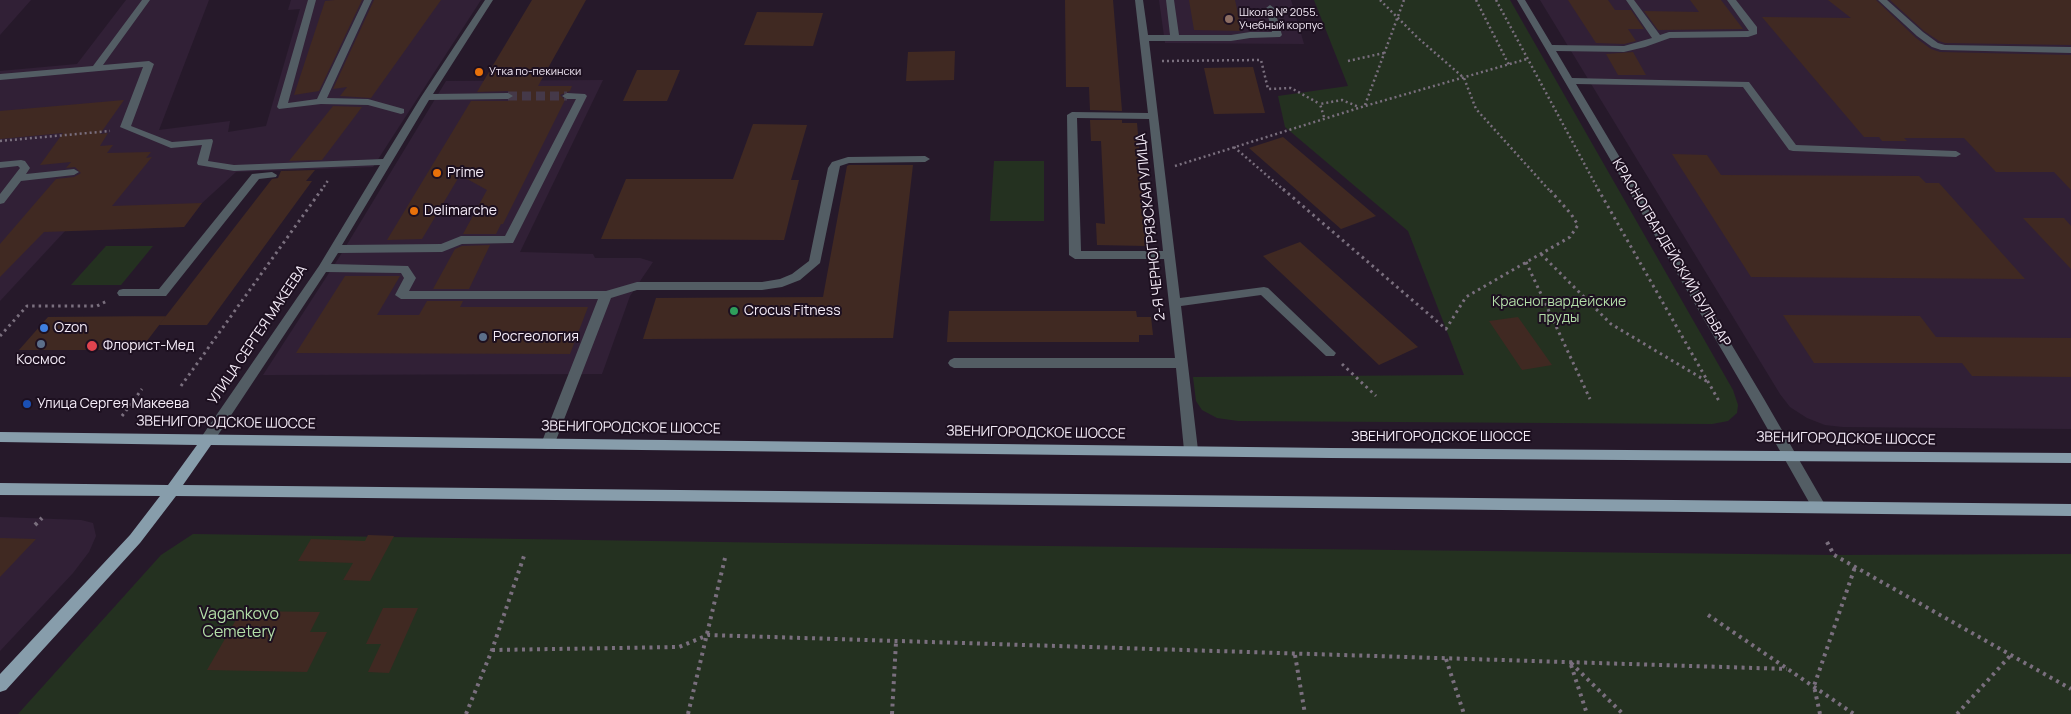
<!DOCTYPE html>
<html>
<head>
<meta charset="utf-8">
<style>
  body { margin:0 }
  canvas { display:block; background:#26192a }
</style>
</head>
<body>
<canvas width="2071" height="714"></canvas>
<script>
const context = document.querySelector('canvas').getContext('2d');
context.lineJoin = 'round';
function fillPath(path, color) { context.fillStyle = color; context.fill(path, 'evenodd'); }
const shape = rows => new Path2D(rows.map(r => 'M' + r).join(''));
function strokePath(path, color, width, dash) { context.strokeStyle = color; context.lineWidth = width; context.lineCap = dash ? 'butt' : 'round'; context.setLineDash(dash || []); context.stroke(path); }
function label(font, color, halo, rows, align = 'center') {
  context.font = font + ' Manrope,sans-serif'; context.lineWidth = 4; context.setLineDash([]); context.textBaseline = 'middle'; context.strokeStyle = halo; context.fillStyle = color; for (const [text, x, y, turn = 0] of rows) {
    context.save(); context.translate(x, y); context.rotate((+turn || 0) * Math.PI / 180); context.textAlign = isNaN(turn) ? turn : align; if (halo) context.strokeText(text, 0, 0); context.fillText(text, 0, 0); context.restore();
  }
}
fillPath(shape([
  [0,0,31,0,0,35],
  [126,0,209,0,159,130,230,121,228,132,266,126,300,9,288,10,291,0,481,0,373,167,236,172,202,203,184,227,65,231,0,301,0,71,77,64],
  [1159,0,1291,0,1304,44,1165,43],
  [1540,0,2071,0,2071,429,1843,427,1825,425,1807,418,1790,407,1780,394],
  [603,80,520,252,593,254,595,258,640,258,653,262,630,296,602,374,263,375,340,256,446,81],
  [0,517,81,520,93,523,96,536,89,552,73,573,0,651]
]), '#312036');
fillPath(shape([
  [1314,0,1510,0,1733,390,1738,405,1737,413,1728,421,1712,424,1238,421,1217,418,1202,410,1196,401,1193,377,1464,375,1408,231,1285,127,1278,96,1348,86],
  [994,161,1044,161,1044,221,990,221],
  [106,246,153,246,121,285,71,285],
  [193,534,784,543,1834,555,2071,554,2071,714,18,714,161,555]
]), '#243120');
fillPath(shape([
  [335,0,362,0,319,91,294,95,325,1],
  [374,0,441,0,371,98,340,96,347,87,333,89],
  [532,0,586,0,538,86,572,86,570,91,560,95,565,100,503,224,501,224,496,234,463,234,487,190,460,175,422,239,387,240,471,101,508,101,515,97,508,91,477,92],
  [1065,0,1113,0,1122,111,1090,110,1089,87,1066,87],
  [1189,0,1235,0,1242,31,1194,30],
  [1568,0,1608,0,1615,10,1631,10,1644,29,1628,29,1636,41,1624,44,1596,43],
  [1690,0,1721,0,1743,29,1658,30,1644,11,1699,12],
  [1828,0,1876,0,1916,38,1931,49,1940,52,2071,55,2071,190,2054,172,1996,172,1964,138,1904,138,1907,141,1882,141,1879,137,1864,137,1762,17,1851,18],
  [1890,0,2071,0,2071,45,1945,43,1939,41,1924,31],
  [757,12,823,13,813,46,744,45],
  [955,51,954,80,906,81,908,52],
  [1633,52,1646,75,1618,75,1606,54],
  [1253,67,1265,113,1214,114,1204,68],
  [637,70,680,70,667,101,623,101],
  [124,100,100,134,108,133,100,146,113,145,107,153,151,152,146,158,152,157,112,206,202,203,184,227,44,232,0,277,0,244,56,179,74,177,81,173,75,167,66,168,71,162,40,165,63,133,0,139,0,111],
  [333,106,362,107,322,160,289,161],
  [1090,120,1122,120,1122,123,1137,123,1148,246,1097,245,1096,223,1105,224,1103,181,1101,141,1091,141],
  [753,124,807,125,791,180,799,180,784,240,601,239,626,179,733,179],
  [1283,137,1376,216,1341,229,1249,148],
  [1672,154,1707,155,1721,175,1919,176,1926,183,1939,183,2025,279,1751,277],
  [849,165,913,165,893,338,643,339,656,298,823,297,847,166],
  [315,170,306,181,312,181,207,325,159,325,272,179,278,178,281,171],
  [2023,218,2064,218,2071,226,2071,269],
  [1300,242,1418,347,1379,365,1263,256],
  [490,245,469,289,433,289,455,249,462,246],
  [345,276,400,276,377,315,419,315,427,301,463,301,460,307,588,307,570,354,296,353],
  [949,311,1136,311,1137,317,1151,317,1153,335,1139,335,1139,342,947,342],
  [1783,315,1920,316,1936,337,2071,338,2071,377,1972,376,1962,363,1814,363],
  [166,316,140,350,19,350,48,317],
  [1518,317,1552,365,1522,370,1489,321],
  [368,535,394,536,370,581,343,580,353,563,298,561,311,539,365,541],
  [0,538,36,539,0,577],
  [383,608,418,608,389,673,368,672,381,644,366,644],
  [241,611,320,612,310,632,327,632,307,672,207,670]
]), '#402922');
strokePath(shape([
  [508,96,567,96]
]), '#453949', 9, [9, 5]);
strokePath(shape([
  [1380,0,1418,38,1464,78,1476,109,1550,191],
  [1476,0,1509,65],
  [1496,0,1599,191],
  [1162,61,1261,60,1268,89,1291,88,1320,104],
  [1348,61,1384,53],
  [1365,105,1404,0],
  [1324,117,1320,104,1342,100,1359,107],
  [0,141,110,131],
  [1234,147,1285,191],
  [1175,166,1365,106,1527,59],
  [321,191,329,179]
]), '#7a6f7e', 2.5, [2, 3]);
strokePath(shape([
  [1283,189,1446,329,1466,297,1570,237,1578,225,1571,214,1549,189],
  [1598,189,1719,401],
  [1541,254,1611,324,1708,382],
  [1526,262,1590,399],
  [0,336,27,306,97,306,107,301],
  [1342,364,1376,396],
  [181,386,322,189],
  [122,416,142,389]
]), '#7a6f7e', 3, [2.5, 4]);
strokePath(shape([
  [35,525,42,518],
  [1827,542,1834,555,2071,689],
  [1708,615,1854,714],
  [492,650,679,647,708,635,1787,669],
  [1295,655,1305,714],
  [1446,659,1464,714],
  [1571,663,1623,714],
  [1571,665,1587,714],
  [466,714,492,650,524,556],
  [688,714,725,558],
  [892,714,896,642],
  [1820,714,1814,686,1855,567],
  [1957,714,2010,656]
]), '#7a6f7e', 4, [3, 4.5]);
fillPath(shape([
  [142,0,150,0,103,65,149,61,154,64,131,126,172,142,212,139,213,141,208,161,234,165,383,159,421,97,485,0,493,0,433,94,508,93,513,96,508,99,429,100,342,245,441,244,461,236,505,236,576,99,567,99,562,96,567,93,585,94,587,96,513,243,462,244,442,252,338,253,331,264,408,266,416,278,409,291,606,291,637,282,762,282,780,279,792,274,809,261,828,168,832,162,848,157,925,156,930,159,925,162,849,163,840,166,820,263,800,280,782,287,762,290,637,290,611,298,553,448,548,449,543,448,541,444,598,299,401,299,395,295,404,278,401,273,326,272,212,444,207,445,202,444,200,440,202,436,319,266,380,165,234,171,198,165,197,163,202,145,171,148,120,127,143,67,0,80,0,74,93,66,142,0],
  [308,0,316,0,288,103,317,99,364,0,372,0,327,98,368,99,404,109,404,113,401,114,368,105,321,104,279,109,277,107,308,0],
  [1135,0,1143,0,1148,35,1170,35,1166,0,1174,0,1179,35,1231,35,1250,32,1272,32,1266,8,1270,5,1274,8,1282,35,1280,37,1250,38,1231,41,1149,41,1180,298,1264,287,1268,288,1336,353,1334,356,1326,356,1261,295,1181,306,1198,450,1196,454,1191,455,1186,454,1184,450,1176,368,954,368,950,366,948,363,950,360,954,358,1175,358,1164,259,1075,259,1069,255,1067,115,1072,112,1148,113,1135,0],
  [1077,118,1149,119,1163,251,1081,251,1077,118],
  [1517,0,1525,0,1552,45,1624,46,1652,38,1626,0,1634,0,1660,35,1669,32,1749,31,1727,0,1736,0,1757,27,1757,34,1748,37,1670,38,1645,47,1624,52,1556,51,1572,78,1749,82,1796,145,1956,151,1961,154,1956,157,1793,151,1789,150,1743,87,1576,84,1764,399,1824,503,1826,507,1824,511,1819,513,1814,511,1754,405,1517,0],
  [1878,0,1887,0,1923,32,1938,43,1945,45,2071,47,2071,53,1941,50,1932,47,1917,36,1878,0],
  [21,160,25,161,30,168,26,174,74,169,79,172,74,175,21,181,4,203,0,204,0,194,20,168,18,166,0,168,0,162,21,160],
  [272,172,277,175,276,177,259,179,166,296,119,296,117,293,119,290,123,289,159,289,252,174,272,172]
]), '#535d64');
fillPath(shape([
  [0,432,1331,448,2071,453,2071,463,1331,458,211,445,183,485,2071,504,2071,516,176,496,140,543,6,690,0,692,0,674,130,535,160,496,0,495,0,483,168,485,197,445,0,442,0,432]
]), '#879dab');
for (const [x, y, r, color] of [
  [1229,19,5,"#8d6e63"],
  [479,72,5,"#e8710a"],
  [437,173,5,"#e8710a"],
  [414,211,5,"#e8710a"],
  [734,311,5,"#2e9e5b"],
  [44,328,5,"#3f7fe0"],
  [483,337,5,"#5c6f8a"],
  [41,344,5,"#5c6f8a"],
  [92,346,6,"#e0444e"],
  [27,404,5,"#1a4fb4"]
]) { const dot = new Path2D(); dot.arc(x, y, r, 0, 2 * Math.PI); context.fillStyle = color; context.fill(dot); strokePath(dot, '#1d1020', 2); }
label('11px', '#f5ecf8', '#1d1020', [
  ["Школа № 2055.",1239,13],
  ["Учебный корпус",1239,26],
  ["Утка по-пекински",489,72]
], 'left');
label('14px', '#f5ecf8', '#1d1020', [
  ["Prime",447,173],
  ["Delimarche",424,211],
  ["Crocus Fitness",744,311],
  ["Ozon",54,328],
  ["Росгеология",493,337],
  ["Флорист-Мед",103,346],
  ["Космос",41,360,"center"],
  ["Улица Сергея Макеева",37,404]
], 'left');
label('14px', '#f5ecf8', '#1d1020', [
  ["2-Я ЧЕРНОГРЯЗСКАЯ УЛИЦА",1151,227,-96],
  ["КРАСНОГВАРДЕЙСКИЙ БУЛЬВАР",1671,253,59],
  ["УЛИЦА СЕРГЕЯ МАКЕЕВА",258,335,-56],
  ["ЗВЕНИГОРОДСКОЕ ШОССЕ",226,423,1],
  ["ЗВЕНИГОРОДСКОЕ ШОССЕ",631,428,1],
  ["ЗВЕНИГОРОДСКОЕ ШОССЕ",1036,433,1],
  ["ЗВЕНИГОРОДСКОЕ ШОССЕ",1441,437],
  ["ЗВЕНИГОРОДСКОЕ ШОССЕ",1846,439,1]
]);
label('14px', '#b2dda7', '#1d1020', [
  ["Красногвардейские",1559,302],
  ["пруды",1559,318]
]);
label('16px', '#b2dda7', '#1d1020', [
  ["Vagankovo",239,615],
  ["Cemetery",239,633]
]);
</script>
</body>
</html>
